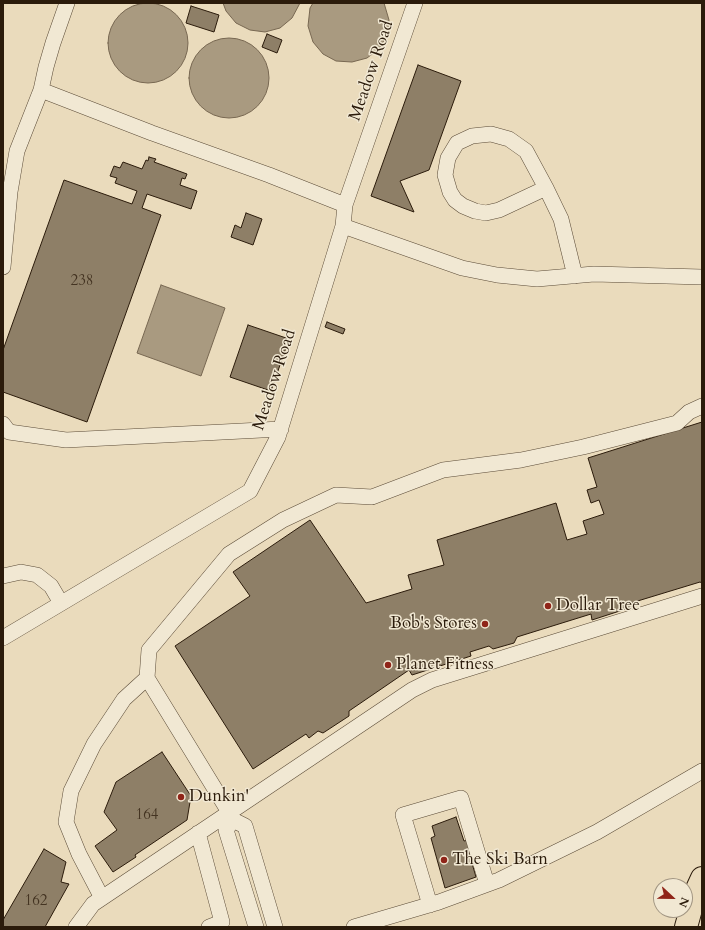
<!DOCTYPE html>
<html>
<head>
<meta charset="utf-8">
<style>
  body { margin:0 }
  #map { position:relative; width:705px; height:930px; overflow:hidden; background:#eadbbc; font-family:Cardo,serif }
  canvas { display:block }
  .frame { position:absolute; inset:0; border:4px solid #2b1b0b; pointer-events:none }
  .north { position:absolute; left:653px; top:878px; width:40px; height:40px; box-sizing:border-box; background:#f1e8d3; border:1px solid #a29683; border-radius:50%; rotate:112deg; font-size:11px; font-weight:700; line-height:16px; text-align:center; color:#2b1b0b }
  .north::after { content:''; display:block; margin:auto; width:14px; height:18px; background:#8f2418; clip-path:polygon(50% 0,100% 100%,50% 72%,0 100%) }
</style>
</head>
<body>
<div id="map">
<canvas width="705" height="930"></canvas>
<div class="frame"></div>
<div class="north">N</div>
</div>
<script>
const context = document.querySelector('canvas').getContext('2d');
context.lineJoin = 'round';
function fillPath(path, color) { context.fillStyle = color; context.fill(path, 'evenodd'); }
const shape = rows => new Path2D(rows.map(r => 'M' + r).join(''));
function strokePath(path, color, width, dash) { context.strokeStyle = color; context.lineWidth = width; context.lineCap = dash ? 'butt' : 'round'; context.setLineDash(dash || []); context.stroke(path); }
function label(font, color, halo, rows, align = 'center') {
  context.font = font + ' Cardo,serif'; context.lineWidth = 3; context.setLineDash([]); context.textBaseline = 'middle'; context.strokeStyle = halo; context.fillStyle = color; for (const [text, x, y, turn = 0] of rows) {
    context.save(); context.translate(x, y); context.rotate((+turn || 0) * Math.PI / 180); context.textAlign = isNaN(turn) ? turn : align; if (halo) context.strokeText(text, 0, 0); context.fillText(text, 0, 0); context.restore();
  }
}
const water = shape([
  '108 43a40 40 0 1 1 80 0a40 40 0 1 1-80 0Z',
  [223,3,300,3,292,18,280,28,265,32,250,30,236,23,226,11,223,3],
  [313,3,384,3,389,20,387,35,379,49,367,58,352,62,336,61,323,54,313,42,308,26,310,8,313,3],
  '189 78a40 40 0 1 1 80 0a40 40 0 1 1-80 0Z',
  [161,285,225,308,201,376,137,353,161,285]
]);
fillPath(water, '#a99a80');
strokePath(water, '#776751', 1);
const building = shape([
  [191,6,219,15,214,32,186,23,191,6],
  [267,34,282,40,277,53,262,47,267,34],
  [418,65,461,81,429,170,400,181,414,212,371,196,418,65],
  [149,157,156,159,154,162,187,174,185,179,182,178,180,185,197,191,191,209,147,194,142,208,161,215,87,422,3,392,3,350,64,180,132,204,137,191,115,183,117,178,110,176,114,166,120,168,123,162,142,169,146,160,148,161,149,157],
  [246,213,262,219,253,245,231,237,235,225,241,228,246,213],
  [327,322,345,329,343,334,325,327,327,322],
  [248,325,289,339,271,391,230,377,248,325],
  [702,422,702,583,700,582,631,603,632,607,592,620,591,614,517,637,514,643,493,649,489,646,470,652,471,656,412,675,409,670,349,711,349,716,323,733,318,731,309,738,306,734,253,769,175,646,250,596,233,572,310,520,366,603,412,589,408,575,444,565,437,540,556,503,567,540,587,534,583,521,604,514,599,500,591,503,587,490,597,487,588,458,702,422],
  [162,752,191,796,187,820,135,855,136,857,113,872,95,846,117,830,104,812,116,782,162,752],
  [456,817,464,841,468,840,472,852,469,853,476,877,445,888,431,838,435,836,432,826,456,817],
  [44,849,66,862,61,882,69,884,45,927,3,927,3,920,44,849]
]);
fillPath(building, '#8e7f67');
strokePath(building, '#2b1b0b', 1);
const minor = shape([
  [41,90,46,67,53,43,67,3],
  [546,188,499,210,486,213,475,211,463,206,455,200,450,192,445,175,448,158,457,143,472,136,491,134,509,139,526,151,546,188,561,219,575,276],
  [343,226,462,268,497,275,537,279,594,274,702,277],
  [3,267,10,192,17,151,41,90,152,133,269,175,345,205],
  [3,424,9,432,66,440,281,429],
  [3,576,21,572,37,575,51,586,61,603],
  [3,638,250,491,278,437,343,226,345,205,415,3],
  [233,820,226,830,256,927],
  [198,833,222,922,209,927],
  [102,898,79,854,66,822,71,791,94,744,124,699,147,678],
  [430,905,403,815,461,798,487,884],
  [76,927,93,904,412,690,432,680,702,596],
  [275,927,245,826,233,820,229,812,147,678,149,650,229,554,283,520,336,495,372,497,443,470,521,460,583,447,677,423,689,412,702,406],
  [354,927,439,902,499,880,597,832,702,771]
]);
const highway = shape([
  [686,927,696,891,702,878]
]);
strokePath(minor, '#5b4b37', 16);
strokePath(highway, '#2b1b0b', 24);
strokePath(minor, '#f1e8d3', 15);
strokePath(highway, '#eadbbc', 22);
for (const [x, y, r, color] of [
  [548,606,4,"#8f2418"],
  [485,624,4,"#8f2418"],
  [388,665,4,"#8f2418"],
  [181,797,4,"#8f2418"],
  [444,860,4,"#8f2418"]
]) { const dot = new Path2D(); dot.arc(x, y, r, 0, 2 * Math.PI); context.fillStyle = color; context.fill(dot); strokePath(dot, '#f1e8d3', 1.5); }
label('15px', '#443422', null, [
  ["238",82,282],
  ["164",147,816],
  ["162",36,902]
]);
label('17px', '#2b1b0b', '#f1e8d3', [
  ["Meadow Road",372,71,-71],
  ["Meadow Road",275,380,-72]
]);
label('17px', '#2b1b0b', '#f1e8d3', [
  ["Dollar Tree",556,606],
  ["Bob's Stores",477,624,"right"],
  ["Planet Fitness",396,665],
  ["Dunkin'",189,797],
  ["The Ski Barn",452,860]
], 'left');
</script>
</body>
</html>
